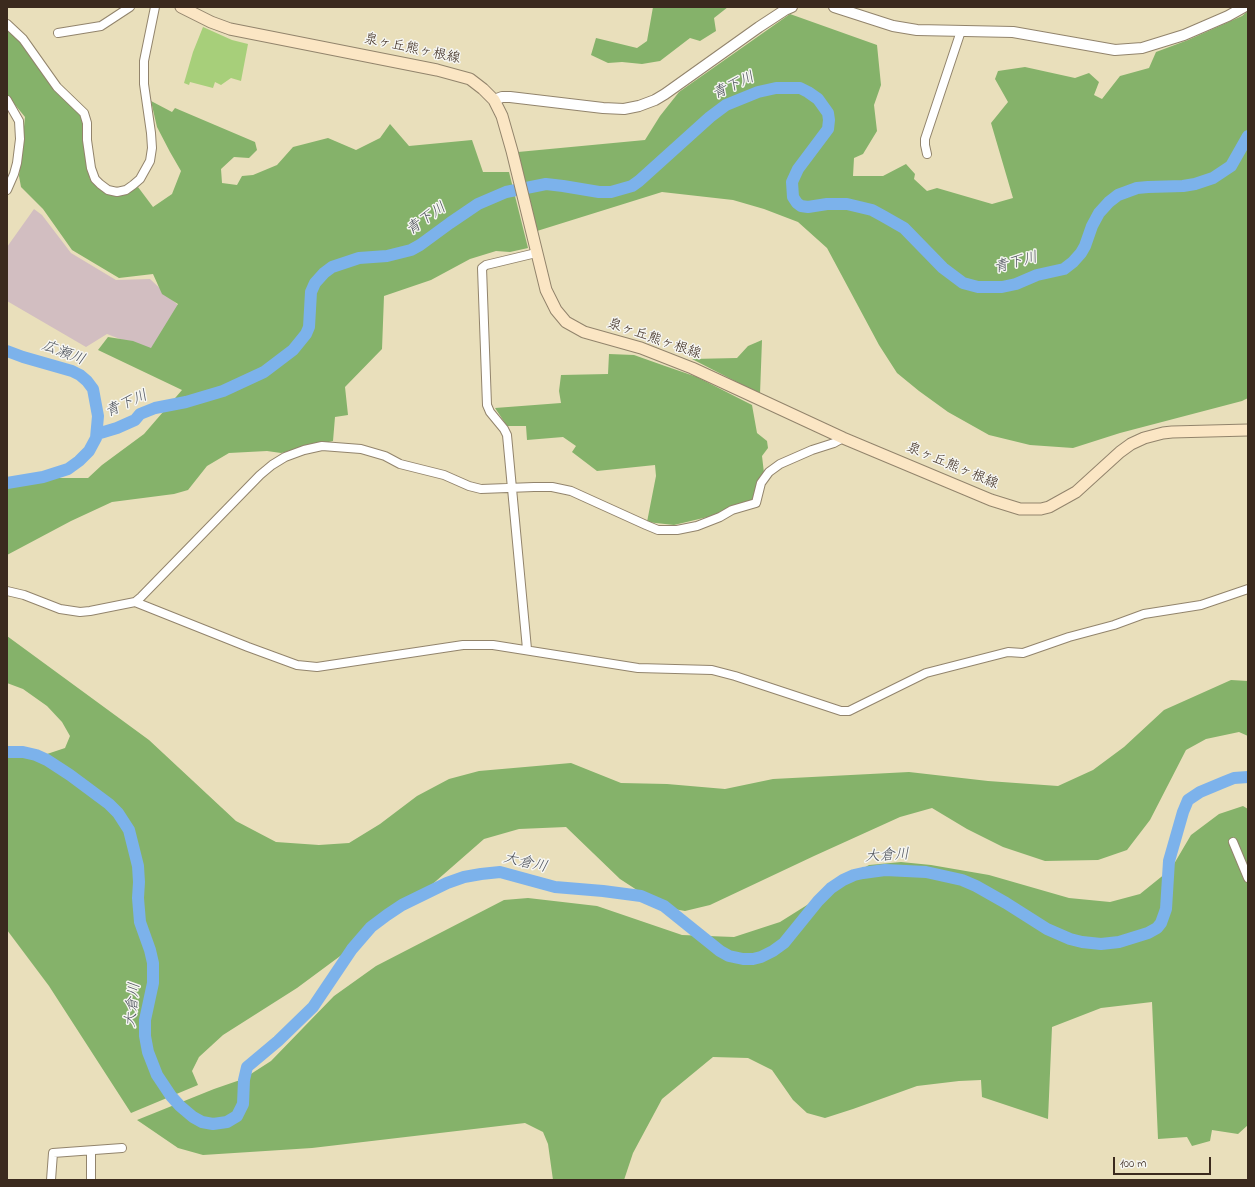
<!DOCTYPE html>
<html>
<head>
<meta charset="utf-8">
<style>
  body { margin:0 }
  #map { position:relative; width:1255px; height:1187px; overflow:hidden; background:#e9dfbb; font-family:"Indie Flower",sans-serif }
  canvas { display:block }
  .frame { position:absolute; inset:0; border:8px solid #3b2a1e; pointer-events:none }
  .scale { position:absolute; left:1113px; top:1157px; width:98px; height:18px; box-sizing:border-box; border:2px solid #3b2a1e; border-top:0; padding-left:5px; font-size:12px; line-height:14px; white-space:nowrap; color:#3b2a1e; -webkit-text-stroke:3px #f6f6f2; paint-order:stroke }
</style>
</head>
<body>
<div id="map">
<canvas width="1255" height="1187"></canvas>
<div class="frame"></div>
<div class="scale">100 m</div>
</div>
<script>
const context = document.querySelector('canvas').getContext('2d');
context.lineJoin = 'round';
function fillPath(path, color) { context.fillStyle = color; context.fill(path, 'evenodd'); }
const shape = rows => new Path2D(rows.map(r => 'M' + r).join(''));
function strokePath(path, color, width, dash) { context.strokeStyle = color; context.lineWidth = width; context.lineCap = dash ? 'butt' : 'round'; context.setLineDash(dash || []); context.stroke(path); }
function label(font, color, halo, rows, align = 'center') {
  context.font = font + ' "Indie Flower","Klee One",sans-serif'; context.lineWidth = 3; context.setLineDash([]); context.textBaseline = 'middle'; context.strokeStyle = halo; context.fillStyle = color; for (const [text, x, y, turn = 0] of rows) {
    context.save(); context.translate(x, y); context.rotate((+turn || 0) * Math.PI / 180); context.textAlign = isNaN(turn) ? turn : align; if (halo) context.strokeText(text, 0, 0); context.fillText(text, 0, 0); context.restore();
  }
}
fillPath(shape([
  [34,209,42,215,71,253,116,280,150,279,182,309,151,351,107,334,86,347,7,301,7,247]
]), '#d2bec1');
fillPath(shape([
  [203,27,232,40,248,44,241,81,231,78,221,85,215,82,213,88,190,82,189,85,184,83,193,52]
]), '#a7cf7a');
fillPath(shape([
  [653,7,728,7,714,18,716,31,700,41,690,38,660,61,642,64,622,62,608,63,591,55,596,38,637,48,647,41],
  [1248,11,1248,398,1242,401,1120,433,1073,448,1030,445,989,435,948,412,919,391,897,373,879,345,827,248,798,222,764,209,733,200,662,192,537,231,518,152,645,140,660,116,679,92,790,14,877,45,881,85,874,105,877,131,863,154,854,158,853,176,883,176,906,164,915,174,914,179,927,191,937,188,992,204,1013,198,991,123,1008,102,995,79,998,71,1025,67,1075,78,1089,73,1099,82,1094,95,1102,99,1120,76,1149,68,1156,52,1188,40,1242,16],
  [7,29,16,37,80,113,83,126,86,162,90,179,98,187,112,196,124,195,138,187,153,207,172,194,181,171,170,152,157,127,151,101,172,112,175,108,255,142,257,150,249,158,234,157,221,169,222,183,237,185,242,176,253,175,277,165,293,147,328,138,356,150,380,138,390,124,409,146,472,140,483,172,509,172,528,248,510,252,496,251,470,259,431,280,384,296,382,349,345,387,348,415,335,417,333,441,281,453,267,451,229,453,207,466,188,490,174,494,112,502,71,521,7,555,7,478,88,478,102,465,144,434,182,390,98,350,108,337,133,341,151,348,178,304,162,294,153,274,119,278,72,250,43,209,21,187,19,176,25,117,7,95],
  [762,340,760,394,692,359,737,358,748,346],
  [609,354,634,355,665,366,697,377,752,405,757,433,767,441,768,448,762,456,764,473,753,500,731,506,716,515,674,525,647,522,656,476,655,465,597,471,572,452,576,446,563,437,527,440,526,426,507,426,495,408,561,403,559,391,561,375,608,374],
  [7,636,149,740,236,821,276,842,319,845,349,843,380,824,417,796,449,779,479,771,571,763,621,783,667,784,725,789,773,779,909,772,988,781,1058,786,1093,770,1124,747,1164,710,1231,680,1248,681,1248,736,1239,732,1206,739,1186,750,1150,820,1127,850,1098,860,1045,861,1003,847,967,829,932,808,900,817,814,856,710,905,685,911,663,907,620,879,566,827,519,829,484,839,412,902,347,951,297,988,223,1035,199,1057,192,1071,198,1085,131,1113,49,986,7,930,7,753,47,754,65,748,70,736,62,722,47,706,23,689,7,683],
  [1243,806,1248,809,1248,1125,1238,1134,1212,1130,1210,1141,1192,1146,1187,1137,1158,1139,1152,1002,1101,1008,1052,1027,1048,1119,982,1097,981,1080,959,1081,917,1086,853,1109,825,1118,807,1113,793,1100,772,1070,748,1058,713,1057,662,1099,633,1153,624,1180,553,1180,548,1144,543,1132,525,1123,312,1148,203,1155,178,1148,137,1120,214,1089,243,1079,271,1061,334,996,376,966,504,900,528,898,597,906,682,935,734,937,780,922,815,900,840,881,869,865,901,862,931,865,989,875,1069,898,1110,902,1140,894,1171,869,1191,835,1219,814]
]), '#85b26a');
strokePath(shape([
  [7,351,23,357,72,371,80,375,87,381,93,389,98,416,96,438,89,451,79,461,68,469,43,477,7,483],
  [97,434,117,428,135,420,140,414,155,408,186,402,223,391,264,372,293,350,306,334,309,327,311,292,315,283,324,273,332,267,359,258,387,256,411,250,420,245,450,223,478,204,506,192,546,184,563,186,599,192,611,192,632,186,639,181,710,117,726,105,758,92,776,88,800,88,808,92,818,99,828,113,829,120,828,129,798,169,792,182,793,197,797,203,801,206,808,207,827,204,847,204,872,210,883,216,904,228,943,268,963,283,978,287,1002,287,1016,284,1037,275,1064,269,1073,262,1081,253,1085,246,1092,226,1099,213,1109,202,1118,195,1137,188,1148,187,1183,186,1195,184,1213,178,1231,166,1248,136],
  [7,752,23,752,36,755,47,760,70,775,109,804,118,813,129,830,138,866,139,882,138,898,140,922,150,950,153,963,153,983,145,1020,145,1036,148,1052,157,1075,171,1096,180,1106,193,1117,202,1122,213,1124,227,1122,237,1116,243,1104,244,1080,247,1067,278,1041,313,1007,352,949,371,927,387,915,402,905,447,883,464,877,481,874,500,872,555,887,603,891,641,896,664,906,720,951,729,956,743,959,753,959,761,957,773,951,784,943,818,901,831,888,843,880,854,875,863,873,885,870,926,872,962,880,976,886,1006,903,1047,929,1070,939,1082,942,1101,944,1119,942,1148,933,1157,928,1161,923,1166,909,1169,861,1183,812,1188,800,1200,792,1224,782,1234,778,1248,777]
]), '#7cb2eb', 12);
const minor = shape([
  [7,24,23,39,57,87,84,113,87,123,87,140,91,168,95,179,100,184,108,190,117,192,126,190,133,185,140,179,150,161,152,148,151,133,144,84,144,61,155,7],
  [58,33,101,26,130,7],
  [7,100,19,121,20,139,17,163,14,174,7,190],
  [927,154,925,145,925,139,961,31],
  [7,591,24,595,60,609,80,612,90,611,135,602,141,597,260,475,272,465,285,457,304,450,322,446,361,449,385,456,400,464,444,475,469,486,481,489,534,487,552,487,571,491,646,525,658,530,677,530,697,526,720,517,732,510,756,503,761,483,769,472,780,464,812,450,834,443,843,438],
  [135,602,248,647,297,665,317,667,463,645,493,645,638,668,712,670,735,676,841,711,849,711,855,708,926,673,1008,652,1023,653,1069,637,1114,625,1144,614,1201,605,1248,589],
  [527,649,507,435,504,429,490,412,487,405,482,268,486,265,536,253],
  [1233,842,1248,878],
  [51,1180,53,1153,122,1148],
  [91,1180,91,1151]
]);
const tertiary = shape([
  [834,7,893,26,917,30,1013,32,1115,50,1142,48,1184,35,1228,16,1244,7],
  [494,100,502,97,510,97,603,108,624,109,639,106,655,100,665,94,759,27,785,10,792,7]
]);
const secondary = shape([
  [181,7,211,22,230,29,437,70,470,79,483,89,494,100,502,116,512,151,546,290,556,310,566,322,584,332,641,348,692,368,843,438,991,500,1020,509,1041,509,1049,507,1076,492,1120,452,1131,444,1144,438,1163,433,1172,432,1248,430]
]);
strokePath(minor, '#92846c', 10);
strokePath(tertiary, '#92846c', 12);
strokePath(secondary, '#92846c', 13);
strokePath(minor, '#fff', 8);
strokePath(tertiary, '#fff', 10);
strokePath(secondary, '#fbe6c4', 11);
label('14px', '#3b2a1e', '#f6f6f2', [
  ["泉ヶ丘熊ヶ根線",412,50,12],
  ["泉ヶ丘熊ヶ根線",654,340,19],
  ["泉ヶ丘熊ヶ根線",952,467,23]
]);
label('italic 15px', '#4e535c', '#f6f6f2', [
  ["青下川",734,87,-25],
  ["青下川",427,220,-35],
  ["青下川",1016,264,-15],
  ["広瀬川",63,354,21],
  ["青下川",127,405,-24],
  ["大倉川",887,857,-3],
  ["大倉川",525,864,13],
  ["大倉川",134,1005,-84]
]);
</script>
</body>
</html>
